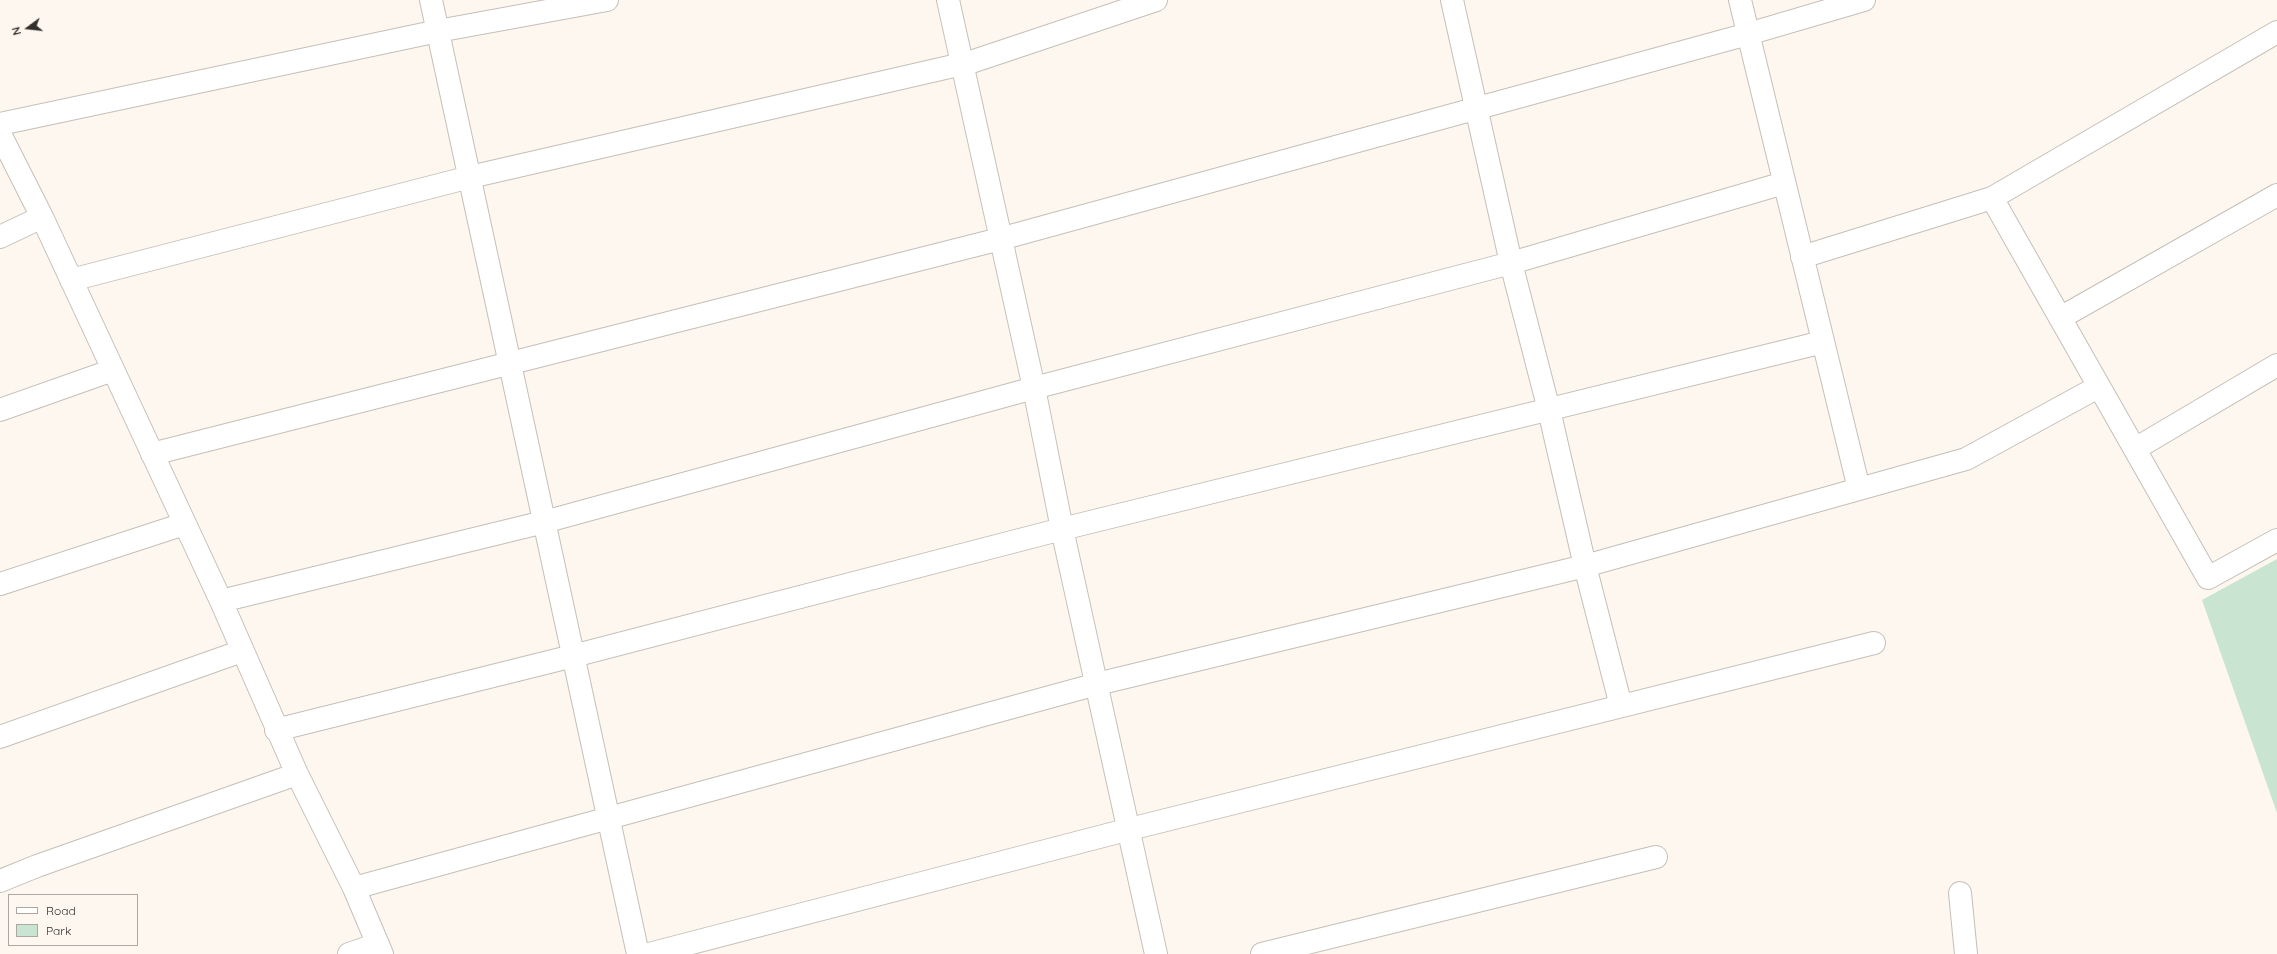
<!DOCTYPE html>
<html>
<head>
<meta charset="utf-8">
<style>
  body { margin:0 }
  #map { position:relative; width:2277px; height:954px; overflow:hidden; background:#fdf7f0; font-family:Quicksand,sans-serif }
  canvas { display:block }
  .legend { position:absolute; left:8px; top:894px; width:130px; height:52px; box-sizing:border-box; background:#fdf7f0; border:1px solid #aca7a2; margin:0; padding:5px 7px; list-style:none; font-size:12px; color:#32302d }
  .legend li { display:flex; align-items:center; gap:8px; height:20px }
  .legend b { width:20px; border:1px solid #aca7a2 }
  .north { position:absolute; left:8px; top:8px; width:40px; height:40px; -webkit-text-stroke:3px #fdf7f0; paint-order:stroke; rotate:255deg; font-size:11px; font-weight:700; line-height:16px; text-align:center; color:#32302d }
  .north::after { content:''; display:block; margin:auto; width:14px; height:18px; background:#32302d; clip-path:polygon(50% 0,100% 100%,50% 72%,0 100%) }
</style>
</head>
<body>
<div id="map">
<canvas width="2277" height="954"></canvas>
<ul class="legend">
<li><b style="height:5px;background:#fff"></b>Road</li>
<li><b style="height:11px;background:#c9e4d1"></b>Park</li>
</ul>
<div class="north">N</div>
</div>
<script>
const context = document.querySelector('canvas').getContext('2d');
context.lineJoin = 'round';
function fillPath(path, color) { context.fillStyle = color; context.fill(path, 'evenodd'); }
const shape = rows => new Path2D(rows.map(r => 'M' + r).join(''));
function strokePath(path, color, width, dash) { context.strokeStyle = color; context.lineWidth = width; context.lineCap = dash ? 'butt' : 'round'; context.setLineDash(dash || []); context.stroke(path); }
fillPath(shape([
  [2277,559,2277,813,2202,600]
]), '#c9e4d1');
const minor = shape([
  [431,0,638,954],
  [948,0,1034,388,1062,529,1156,954],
  [1452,0,1511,263,1549,410,1585,566,1621,706],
  [1740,0,1859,489],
  [0,124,438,31,607,0],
  [0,134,42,217,221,601,297,774,354,888,382,954],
  [1992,198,2208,578,2277,540],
  [0,237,42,217],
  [1802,257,1992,198,2277,32],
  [71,280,470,177,971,62,1156,0],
  [2060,318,2277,195],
  [0,410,113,370],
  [2135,449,2277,365],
  [152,454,1000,239,1748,34,1864,0],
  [0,584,184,524],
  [221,601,544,522,1034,388,1511,263,1784,183],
  [276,730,573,656,1062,529,1823,342],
  [0,737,242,651],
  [0,881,37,866,297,774],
  [354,888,1097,684,1585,566,1966,459,2098,387],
  [1960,893,1966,954],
  [349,954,378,944],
  [649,954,1130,829,1874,643],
  [1262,954,1656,857]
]);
strokePath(minor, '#c5bfb8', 24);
strokePath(minor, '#fff', 22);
</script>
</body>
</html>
